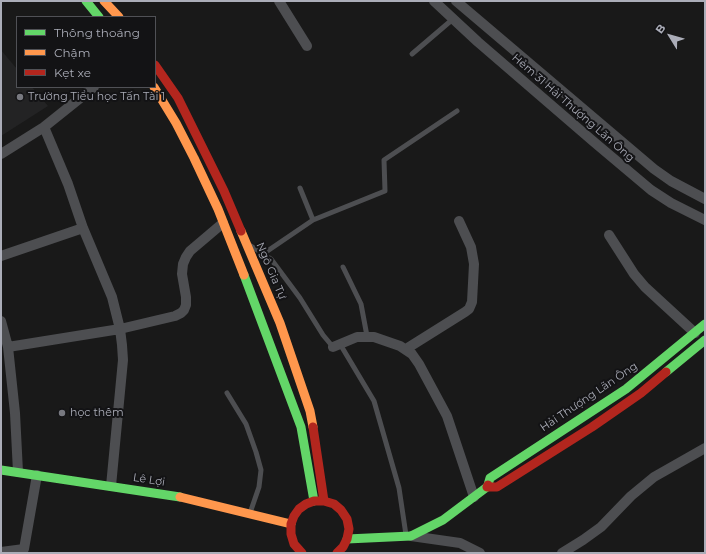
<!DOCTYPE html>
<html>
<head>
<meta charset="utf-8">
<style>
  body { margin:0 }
  #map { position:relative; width:706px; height:554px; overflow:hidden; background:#191919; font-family:Montserrat,sans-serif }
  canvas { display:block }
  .frame { position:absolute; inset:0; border:2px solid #abadb8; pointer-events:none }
  .legend { position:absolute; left:16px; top:16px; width:140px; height:72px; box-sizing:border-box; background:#131315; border:1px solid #505156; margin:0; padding:5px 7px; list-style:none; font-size:12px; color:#abadb8 }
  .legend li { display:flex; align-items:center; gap:8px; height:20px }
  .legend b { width:20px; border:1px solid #505156 }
  .north { position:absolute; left:650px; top:16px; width:40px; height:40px; -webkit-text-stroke:3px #131315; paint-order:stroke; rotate:307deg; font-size:11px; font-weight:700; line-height:16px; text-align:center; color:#abadb8 }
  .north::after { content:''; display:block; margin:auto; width:14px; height:18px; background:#abadb8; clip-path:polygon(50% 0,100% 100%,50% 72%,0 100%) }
</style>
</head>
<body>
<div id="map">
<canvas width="706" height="554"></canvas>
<div class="frame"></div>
<ul class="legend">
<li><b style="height:5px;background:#63d668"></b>Thông thoáng</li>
<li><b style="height:5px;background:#ff974d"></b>Chậm</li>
<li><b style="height:5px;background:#b3261e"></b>Kẹt xe</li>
</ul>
<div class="north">B</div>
</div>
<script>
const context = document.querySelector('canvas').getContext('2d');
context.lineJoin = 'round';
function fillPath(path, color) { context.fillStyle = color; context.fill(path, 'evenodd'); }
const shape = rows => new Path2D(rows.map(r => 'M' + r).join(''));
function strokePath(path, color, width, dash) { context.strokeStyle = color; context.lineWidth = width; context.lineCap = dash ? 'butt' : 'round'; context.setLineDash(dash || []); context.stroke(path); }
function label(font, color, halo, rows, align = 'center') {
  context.font = font + ' Montserrat,sans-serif'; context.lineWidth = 4; context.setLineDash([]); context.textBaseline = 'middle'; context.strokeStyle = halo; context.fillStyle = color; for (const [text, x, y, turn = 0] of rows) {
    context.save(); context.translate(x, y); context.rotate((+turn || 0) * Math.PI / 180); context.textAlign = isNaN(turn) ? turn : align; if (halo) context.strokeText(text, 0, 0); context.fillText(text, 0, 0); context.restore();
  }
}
fillPath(shape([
  [1,50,17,69,17,87,32,87,48,106,1,136]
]), '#232324');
strokePath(shape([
  [412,54,453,19],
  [300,188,313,220],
  [251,246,271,259,300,298,323,335,333,347],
  [263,254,313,220,385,191,384,160,457,111],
  [343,267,361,304,367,336],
  [340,344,374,401,399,488,406,535],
  [227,393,246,424,256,452,261,470,259,487,250,513]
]), '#4d4e51', 5);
strokePath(shape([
  [279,1,307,46],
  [434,1,478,42,594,142,651,190,671,203,705,220],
  [456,1,654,169,671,181,705,199],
  [44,127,68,184,83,228,112,297,120,329,122,345,123,360,111,486],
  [1,154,44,127,94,87],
  [609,235,634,274,645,287,695,333],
  [1,256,83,228],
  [1,321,8,347,15,413,18,472],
  [8,347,120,329,175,316,181,313,184,310,186,305,186,297,182,274,183,264,186,257,190,251,223,223],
  [333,347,357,337,374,337,400,346,412,354,419,364,447,416,474,497],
  [406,349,465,312,469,309,472,302,474,264,471,247,459,221],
  [411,536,460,543,480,553],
  [1,552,24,549,37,475],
  [562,553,583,540,601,527,631,496,654,477,705,448]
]), '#4d4e51', 10);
strokePath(shape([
  [86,1,99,17],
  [244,275,301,427,314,501],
  [666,372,705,340],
  [1,470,180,497],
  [488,485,490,478,626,389,705,324],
  [347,539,411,536,443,520,487,487]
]), '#63d668', 9);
strokePath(shape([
  [104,1,119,17],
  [154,87,176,123,194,158,218,209,244,275],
  [241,231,280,323,310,411,313,427],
  [180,497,291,524]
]), '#ff974d', 9);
strokePath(shape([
  [155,65,178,98,224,191,241,231],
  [313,427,324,501],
  [488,485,487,487,497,487,592,427,641,393,666,372],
  [302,553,294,544,291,534,291,524,294,516,299,509,306,504,314,501,324,501,334,504,341,510,347,519,349,529,347,539,343,547,337,553]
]), '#b3261e', 9);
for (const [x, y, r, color] of [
  [20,97,4,"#787980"],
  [62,413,4,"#787980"]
]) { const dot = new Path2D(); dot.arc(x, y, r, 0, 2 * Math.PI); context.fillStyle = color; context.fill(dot); strokePath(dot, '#131315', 1.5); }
label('11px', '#abadb8', '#131315', [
  ["Trường Tiểu học Tấn Tài 1",28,97],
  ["học thêm",70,413]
], 'left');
label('11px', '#abadb8', '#131315', [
  ["Hẻm 31 Hải Thượng Lãn Ông",573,108,41],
  ["Ngô Gia Tự",271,271,67],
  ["Hải Thượng Lãn Ông",589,397,-34],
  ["Lê Lợi",149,480,9]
]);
</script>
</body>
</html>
